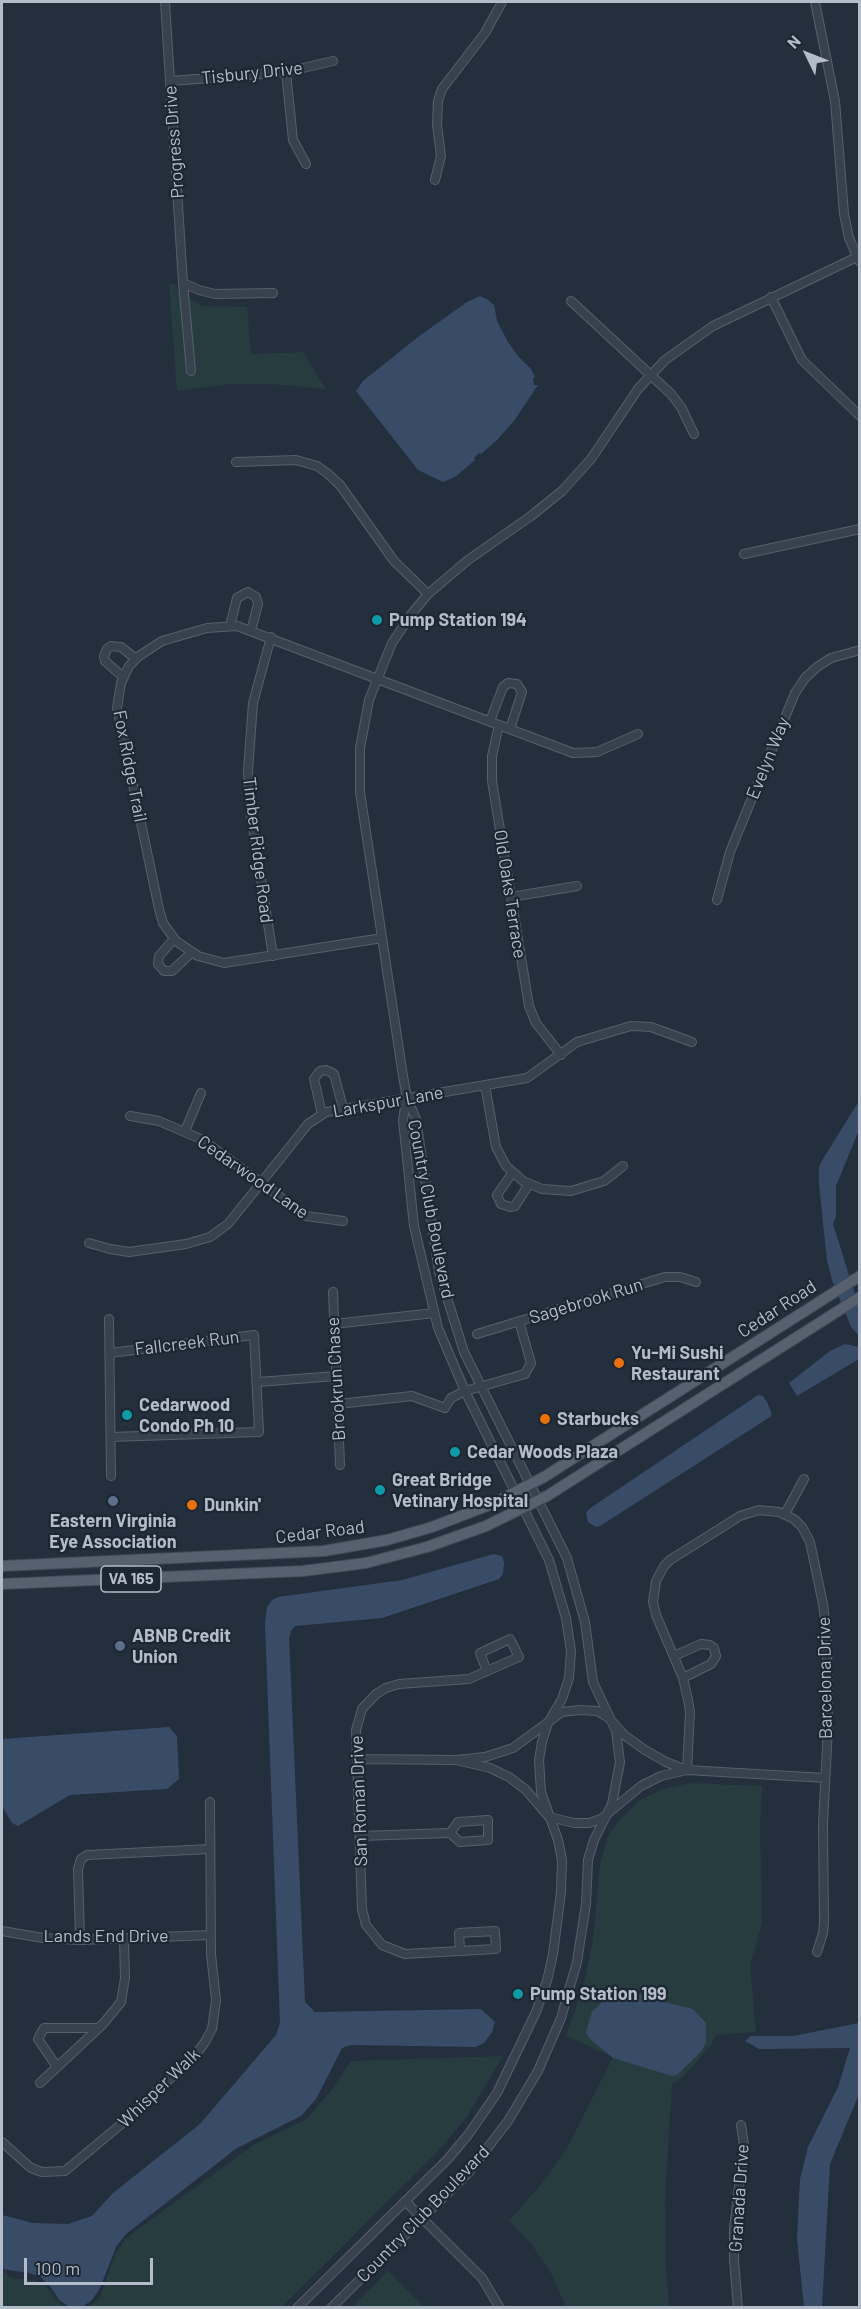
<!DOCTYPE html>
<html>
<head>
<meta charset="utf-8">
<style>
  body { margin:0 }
  #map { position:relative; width:861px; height:2309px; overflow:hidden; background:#242f3e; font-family:Barlow,sans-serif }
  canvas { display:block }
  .frame { position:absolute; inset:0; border:3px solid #b4bcc9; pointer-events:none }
  .north { position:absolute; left:777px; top:24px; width:60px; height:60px; -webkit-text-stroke:4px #1d2633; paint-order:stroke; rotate:313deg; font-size:16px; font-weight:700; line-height:24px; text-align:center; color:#b4bcc9 }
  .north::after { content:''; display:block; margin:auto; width:21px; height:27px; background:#b4bcc9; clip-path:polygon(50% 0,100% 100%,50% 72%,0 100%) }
  .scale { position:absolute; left:24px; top:2258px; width:129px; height:27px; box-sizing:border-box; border:3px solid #b4bcc9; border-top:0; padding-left:8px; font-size:18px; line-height:21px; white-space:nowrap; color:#b4bcc9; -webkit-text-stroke:4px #1d2633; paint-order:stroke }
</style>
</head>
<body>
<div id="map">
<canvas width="861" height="2309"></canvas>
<div class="frame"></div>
<div class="north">N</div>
<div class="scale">100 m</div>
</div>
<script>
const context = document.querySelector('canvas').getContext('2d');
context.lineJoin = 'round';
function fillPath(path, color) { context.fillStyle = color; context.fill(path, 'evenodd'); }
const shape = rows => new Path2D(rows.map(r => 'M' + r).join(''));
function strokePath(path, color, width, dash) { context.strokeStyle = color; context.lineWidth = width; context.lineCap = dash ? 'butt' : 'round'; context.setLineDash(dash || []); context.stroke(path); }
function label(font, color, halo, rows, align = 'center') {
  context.font = font + ' Barlow,sans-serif'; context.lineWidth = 4.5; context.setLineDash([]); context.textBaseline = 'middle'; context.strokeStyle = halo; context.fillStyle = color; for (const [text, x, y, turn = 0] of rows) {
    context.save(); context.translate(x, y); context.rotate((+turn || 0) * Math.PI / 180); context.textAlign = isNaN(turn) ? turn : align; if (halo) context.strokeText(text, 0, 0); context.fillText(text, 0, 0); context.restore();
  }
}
fillPath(shape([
  [169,284,174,284,182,294,202,306,247,307,251,354,303,352,326,389,271,384,230,384,177,391],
  [690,1783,762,1786,760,1825,762,1923,750,1965,756,2032,716,2035,711,2045,685,2075,672,2084,665,2199,666,2268,669,2307,566,2307,550,2271,529,2241,509,2221,547,2177,567,2148,613,2057,566,2036,584,1983,593,1941,600,1864,608,1836,618,1821,639,1801,660,1790],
  [503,2056,467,2117,438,2151,282,2307,87,2307,99,2300,115,2255,125,2239,253,2145,307,2119,332,2089,351,2061],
  [2,2270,11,2278,34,2280,45,2286,63,2307,2,2307],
  [388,2271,424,2307,352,2307]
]), '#263c3f');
fillPath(shape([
  [480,296,488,300,494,305,497,321,508,342,518,356,531,369,535,377,533,378,534,385,538,385,514,421,497,440,481,454,479,453,474,458,475,460,455,477,443,482,418,470,356,391,363,381,418,337,467,302],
  [859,1101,859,1130,836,1186,836,1216,833,1224,859,1307,859,1336,851,1327,832,1280,827,1260,819,1184,819,1167,823,1159],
  [845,1344,859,1347,859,1359,797,1396,789,1383,830,1351],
  [758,1395,763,1396,767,1402,772,1414,770,1417,600,1526,596,1527,588,1522,586,1513,589,1509],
  [494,1554,502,1556,504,1563,503,1574,499,1579,382,1618,295,1626,291,1631,289,1638,305,2002,315,2012,481,2009,495,2022,492,2032,484,2043,476,2047,351,2045,342,2048,316,2099,301,2116,237,2148,126,2234,116,2247,100,2288,92,2300,82,2307,69,2307,59,2300,53,2290,41,2277,29,2273,2,2269,2,2215,33,2223,68,2224,92,2216,113,2193,200,2124,276,2035,280,2023,265,1624,267,1607,272,1600,278,1597,402,1580],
  [169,1727,177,1736,179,1779,167,1789,70,1795,18,1826,12,1823,2,1806,2,1739],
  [617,1993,647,1995,657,2000,693,2009,706,2023,706,2043,701,2052,677,2075,672,2076,613,2058,589,2038,586,2032,592,2012,607,1997],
  [859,2023,859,2094,830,2164,822,2307,804,2307,797,2239,800,2179,808,2147,838,2087,850,2048,759,2049,745,2041,751,2036,793,2036]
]), '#394c67');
const minor = shape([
  [165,2,183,283,191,371],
  [815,2,835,101,844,214,849,238,859,261],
  [286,72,293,140,306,164],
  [171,81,286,72,333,61],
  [435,180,441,156,437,125,438,101,442,89,485,33,502,2],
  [183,283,199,290,215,294,273,293],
  [771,297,802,360,860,416],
  [571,301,671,394,681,407,694,434],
  [236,462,296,460,317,466,327,473,340,485,394,561,428,594],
  [744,554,860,529],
  [230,626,237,598,248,592,256,597,258,604,251,631],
  [271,637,253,703,248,771,250,809,273,956],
  [123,677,105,661,104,656,107,649,111,646,121,647,136,659],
  [490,721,503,687,508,683,517,684,522,692,510,729],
  [499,725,492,756,492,781,529,1006,536,1023,561,1055],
  [511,897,577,886],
  [717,900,730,852,795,693,805,678,817,667,831,658,860,650],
  [382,938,224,963,198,956,176,941,163,923,159,909,117,708,121,683,129,666,139,656,162,641,207,628,237,626,573,753,597,752,638,734],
  [174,939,159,956,158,964,164,971,172,971,191,953],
  [485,1085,496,1147,506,1166,523,1181,542,1189,571,1191,604,1181,623,1166],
  [322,1114,314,1079,320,1071,326,1070,334,1074,343,1108],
  [130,1116,159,1121,203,1140,306,1216,343,1221],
  [185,1131,201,1093],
  [513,1172,497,1195,501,1204,510,1207,515,1206,529,1184],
  [89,1243,110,1249,129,1252,186,1244,210,1237,228,1224,308,1124,326,1112,527,1078,577,1042,631,1026,651,1027,692,1042],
  [333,1292,340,1465],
  [109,1319,111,1476],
  [334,1324,434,1313],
  [477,1334,665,1277,680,1277,696,1282],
  [110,1353,254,1335,259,1432,111,1437],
  [258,1382,336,1376],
  [338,1404,412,1396,445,1408,451,1398,465,1391,525,1374,531,1363,519,1321],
  [785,1514,804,1479],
  [674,1656,701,1644,710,1645,714,1648,716,1656,711,1664,683,1678],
  [357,1759,456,1760,485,1757,513,1748,562,1712,579,1710,597,1711,609,1718,624,1735,645,1750,666,1762,686,1770],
  [456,1760,490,1768,509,1777,526,1790,549,1817,574,1823,589,1823,601,1819,641,1786,661,1776,687,1770,825,1778],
  [687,1770,690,1712,688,1700,683,1678,656,1615,653,1602,656,1581,664,1566,670,1560,740,1516,759,1510,779,1512,794,1519,802,1527,810,1542,823,1604,827,1638,828,1728,823,1824,824,1923,823,1933,817,1952],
  [360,1836,450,1833,460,1842,488,1840,488,1820,458,1822,450,1833],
  [2,1931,43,1938,80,1940,211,1935],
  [80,1940,78,1869,81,1859,87,1855,210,1849],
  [460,1951,459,1933,495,1931,496,1949,405,1954,382,1945,366,1925,362,1909,356,1730,362,1709,376,1694,386,1688,399,1684,469,1679,487,1671,519,1657,510,1639,480,1653,487,1671],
  [57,2067,38,2039,44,2028,99,2028],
  [40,2083,103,2024,121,2002,125,1978,124,1939],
  [2,2142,31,2168,42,2172,65,2171,125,2121,197,2053,205,2042,212,2029,216,2000,211,1954,210,1802],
  [405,2201,482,2278,500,2308],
  [297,2308,447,2160,468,2135,497,2093,536,2012,547,1981,553,1954,561,1892,562,1860,558,1840,541,1792,539,1760,542,1742,548,1723,562,1699,569,1678,571,1651,566,1618,549,1560,465,1391,438,1328,414,1226,403,1120,406,1100],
  [331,2308,469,2172,508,2121,538,2071,561,2018,577,1962,586,1904,588,1860,594,1840,612,1804,620,1762,616,1731,593,1682,585,1622,567,1558,464,1352,439,1272,416,1119,407,1098,403,1076,360,792,360,748,369,700,392,643,413,612,428,594,468,560,531,516,562,491,591,459,638,389,665,360,713,326,857,257],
  [738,2308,734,2260,734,2228,744,2145,741,2125]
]);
const major = shape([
  [2,1566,324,1551,387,1540,432,1527,492,1504,544,1477,860,1276],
  [2,1584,303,1571,366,1563,427,1547,486,1526,547,1496,860,1297]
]);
strokePath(minor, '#565f6c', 10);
strokePath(major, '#414a57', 12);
strokePath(minor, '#38414e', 8);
strokePath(major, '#56606e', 10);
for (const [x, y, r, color] of [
  [377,620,6,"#0f9aa8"],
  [619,1363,6,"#e8710a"],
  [127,1415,6,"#0f9aa8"],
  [545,1419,6,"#e8710a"],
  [455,1452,6,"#0f9aa8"],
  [380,1490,6,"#0f9aa8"],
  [113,1501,6,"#5c6f8a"],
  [192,1505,6,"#e8710a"],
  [120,1646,6,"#5c6f8a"],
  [518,1994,6,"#0f9aa8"]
]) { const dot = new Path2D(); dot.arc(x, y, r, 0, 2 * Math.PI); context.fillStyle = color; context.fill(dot); strokePath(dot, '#1d2633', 2); }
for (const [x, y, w] of [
  [131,1579,60]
]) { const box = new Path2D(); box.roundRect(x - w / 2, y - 13, w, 26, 4.5); context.fillStyle = '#1d2633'; context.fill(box); strokePath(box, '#b4bcc9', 1.5); }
label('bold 16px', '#b4bcc9', null, [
  ["VA 165",131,1579]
]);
label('18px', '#b4bcc9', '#1d2633', [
  ["Tisbury Drive",252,73,-6],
  ["Progress Drive",174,142,-94],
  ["Evelyn Way",768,758,-68],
  ["Fox Ridge Trail",130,766,79],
  ["Timber Ridge Road",258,850,83],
  ["Old Oaks Terrace",510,894,81],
  ["Larkspur Lane",388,1102,-10],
  ["Cedarwood Lane",253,1177,35],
  ["Country Club Boulevard",431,1209,79],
  ["Sagebrook Run",586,1301,-17],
  ["Cedar Road",777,1309,-33],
  ["Fallcreek Run",187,1343,-7],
  ["Brookrun Chase",336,1379,-93],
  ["Cedar Road",320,1532,-7],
  ["Barcelona Drive",825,1678,-91],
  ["San Roman Drive",359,1801,-92],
  ["Lands End Drive",106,1936],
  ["Whisper Walk",159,2088,-44],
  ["Granada Drive",739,2198,-86],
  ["Country Club Boulevard",423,2214,-46]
]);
label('bold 18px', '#b4bcc9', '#1d2633', [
  ["Pump Station 194",389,620],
  ["Yu-Mi Sushi",631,1353],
  ["Restaurant",631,1374],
  ["Cedarwood",139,1405],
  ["Condo Ph 10",139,1426],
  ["Starbucks",557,1419],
  ["Cedar Woods Plaza",467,1452],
  ["Great Bridge",392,1480],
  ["Vetinary Hospital",392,1501],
  ["Dunkin'",204,1505],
  ["Eastern Virginia",113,1521,"center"],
  ["Eye Association",113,1542,"center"],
  ["ABNB Credit",132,1636],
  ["Union",132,1657],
  ["Pump Station 199",530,1994]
], 'left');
</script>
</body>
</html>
